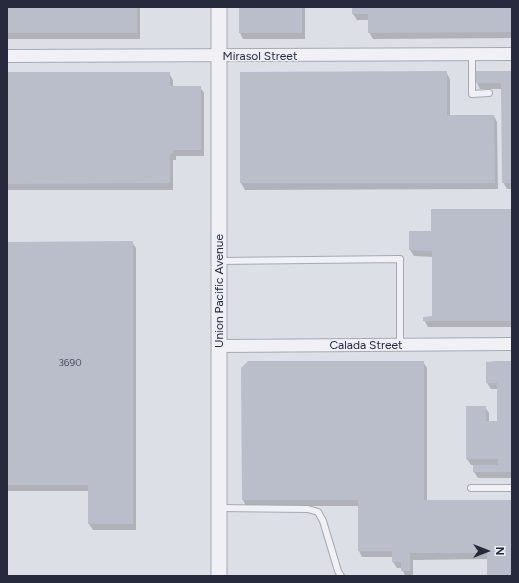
<!DOCTYPE html>
<html>
<head>
<meta charset="utf-8">
<style>
  body { margin:0 }
  #map { position:relative; width:519px; height:583px; overflow:hidden; background:#dddfe7; font-family:Figtree,sans-serif }
  canvas { display:block }
  .frame { position:absolute; inset:0; border:8px solid #272a3d; pointer-events:none }
  .north { position:absolute; left:467px; top:531px; width:40px; height:40px; -webkit-text-stroke:3px #eceef5; paint-order:stroke; rotate:90deg; font-size:11px; font-weight:700; line-height:16px; text-align:center; color:#272a3d }
  .north::after { content:''; display:block; margin:auto; width:14px; height:18px; background:#272a3d; clip-path:polygon(50% 0,100% 100%,50% 72%,0 100%) }
</style>
</head>
<body>
<div id="map">
<canvas width="519" height="583"></canvas>
<div class="frame"></div>
<div class="north">N</div>
</div>
<script>
const context = document.querySelector('canvas').getContext('2d');
context.lineJoin = 'round';
function fillPath(path, color) { context.fillStyle = color; context.fill(path, 'evenodd'); }
const shape = rows => new Path2D(rows.map(r => 'M' + r).join(''));
function strokePath(path, color, width, dash) { context.strokeStyle = color; context.lineWidth = width; context.lineCap = dash ? 'butt' : 'round'; context.setLineDash(dash || []); context.stroke(path); }
function label(font, color, halo, rows, align = 'center') {
  context.font = font + ' Figtree,sans-serif'; context.lineWidth = 3; context.setLineDash([]); context.textBaseline = 'middle'; context.strokeStyle = halo; context.fillStyle = color; for (const [text, x, y, turn = 0] of rows) {
    context.save(); context.translate(x, y); context.rotate((+turn || 0) * Math.PI / 180); context.textAlign = isNaN(turn) ? turn : align; if (halo) context.strokeText(text, 0, 0); context.fillText(text, 0, 0); context.restore();
  }
}
fillPath(shape([
  [7,7,140,7,140,39,7,39],
  [240,7,305,7,305,39,243,39,240,33],
  [353,7,512,7,512,38,373,39,369,32,369,20,357,20,353,14],
  [446,72,450,79,450,116,494,116,497,122,498,189,245,190,241,183,241,73],
  [512,72,512,189,507,189,503,182,502,89,480,89,477,83],
  [7,73,169,73,173,80,173,87,200,87,204,93,204,156,176,156,176,160,173,160,173,190,7,190],
  [512,209,512,327,428,327,424,320,433,317,433,257,414,256,410,250,432,232],
  [132,242,136,248,136,530,93,530,89,524,89,491,7,491,7,243],
  [423,362,427,368,427,501,512,501,512,576,488,576,488,559,413,560,413,576,405,576,402,568,397,568,393,562,393,557,362,557,359,551,359,506,246,506,243,500],
  [512,363,512,478,478,478,474,472,474,465,471,465,467,459,467,407,485,407,489,413,489,422,498,422,498,389,491,389,487,383]
]), '#0003');
fillPath(shape([
  [7,7,137,7,137,33,7,33],
  [239,7,302,7,302,33,239,33],
  [352,7,512,7,512,32,368,33,368,14,352,14],
  [447,71,447,115,494,115,495,183,240,183,240,72],
  [475,71,512,71,512,183,502,183,501,83,476,83],
  [7,72,170,72,170,86,201,86,201,150,173,150,173,154,170,154,170,183,7,184],
  [431,209,512,209,512,321,423,321,423,317,432,316,432,251,409,250,409,231,431,231],
  [133,241,133,524,88,524,88,485,7,485,7,242],
  [248,361,424,361,424,500,512,500,512,576,487,576,487,553,410,553,410,571,401,571,401,562,392,562,392,551,358,551,358,500,242,500,241,368],
  [497,361,512,361,512,472,473,472,473,465,498,465,498,459,466,459,466,406,486,406,486,421,497,421,497,383,486,383,486,362]
]), '#babdca');
const service = shape([
  [472,54,472,94,489,93],
  [219,261,400,259,400,345],
  [471,488,512,488],
  [219,508,308,509,318,512,323,521,338,571,341,576]
]);
const minor = shape([
  [7,56,512,54],
  [219,346,512,344]
]);
const tertiary = shape([
  [219,7,219,576]
]);
strokePath(service, '#a6a9b4', 8);
strokePath(minor, '#a6a9b4', 14);
strokePath(tertiary, '#a6a9b4', 17);
strokePath(service, '#f0f0f5', 6);
strokePath(minor, '#f0f0f5', 12);
strokePath(tertiary, '#f0f0f5', 15);
label('10px', '#4c4f60', null, [
  ["3690",70,363]
]);
label('12px', '#272a3d', '#eceef5', [
  ["Mirasol Street",260,56],
  ["Union Pacific Avenue",219,291,-90],
  ["Calada Street",366,345]
]);
</script>
</body>
</html>
